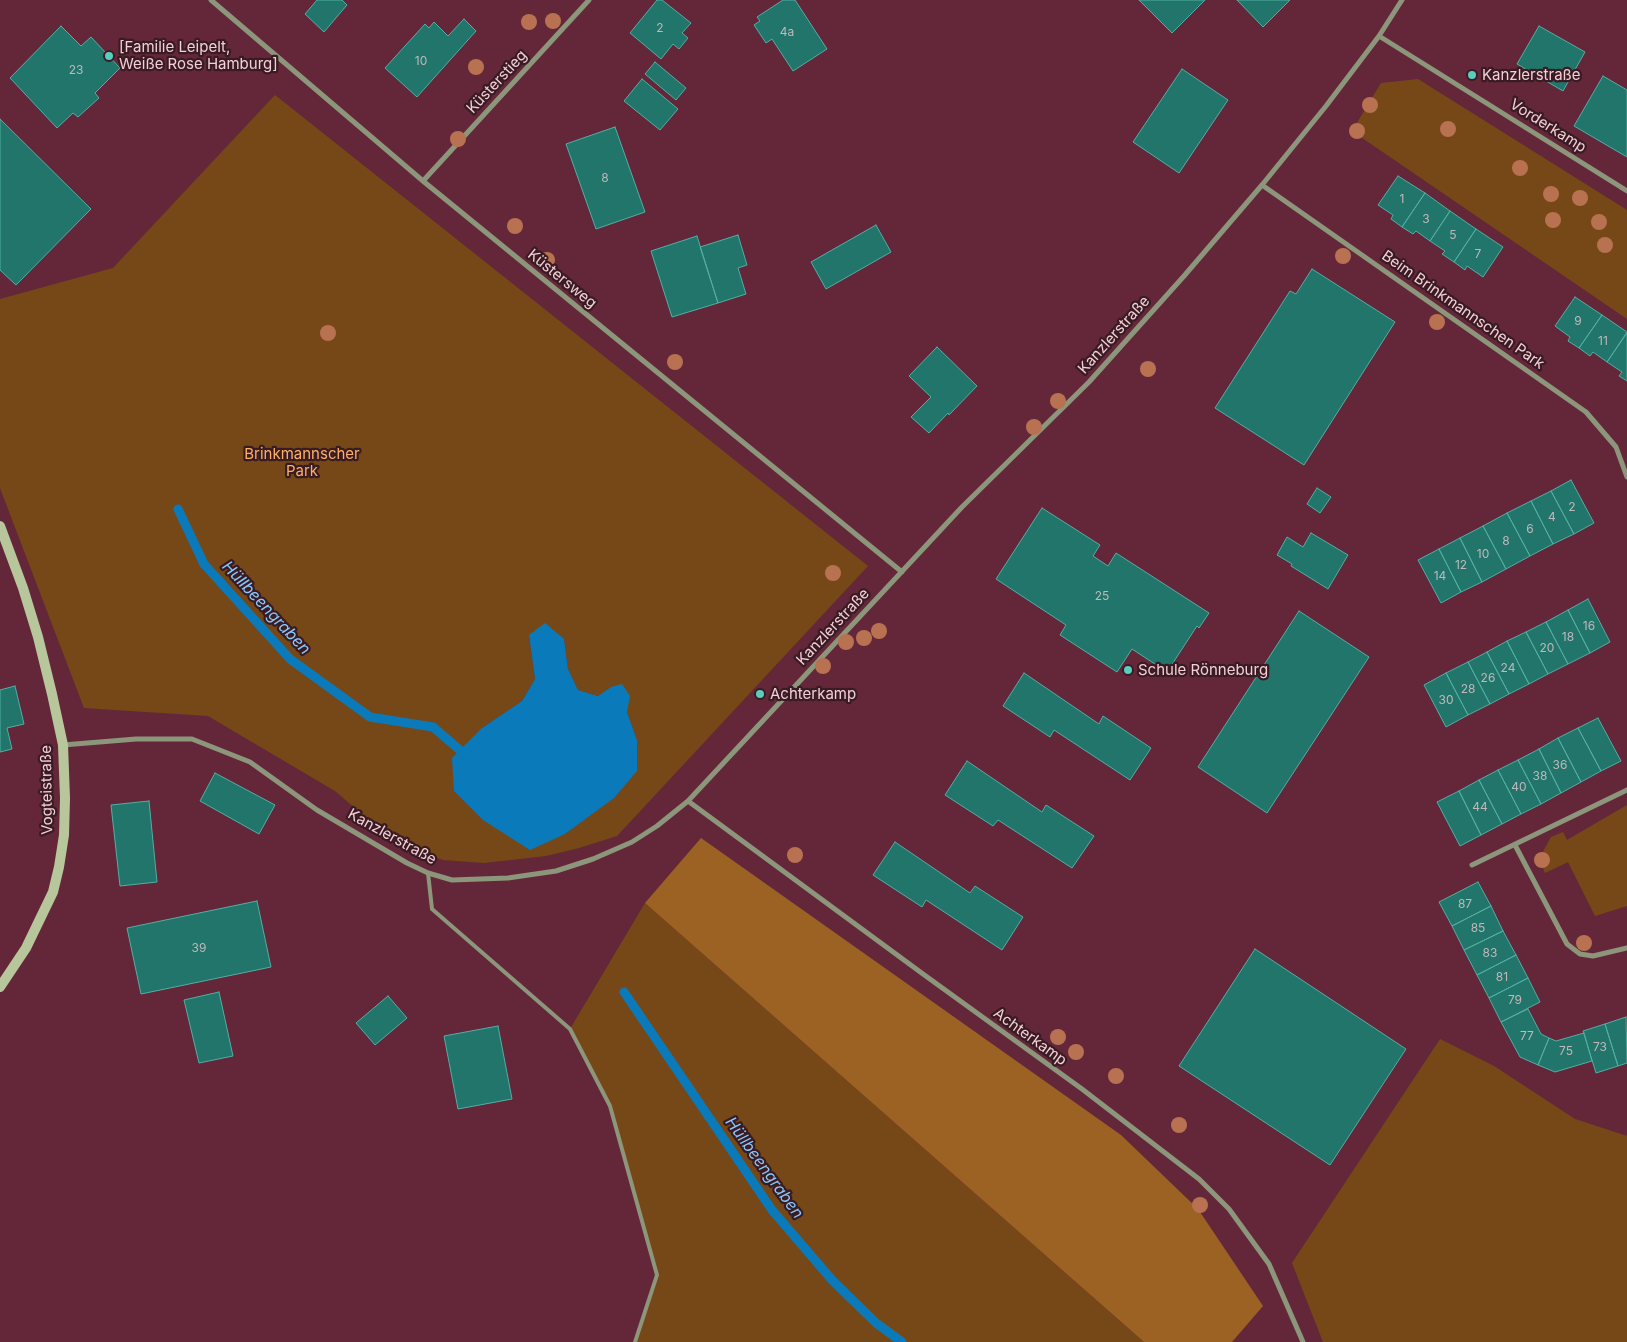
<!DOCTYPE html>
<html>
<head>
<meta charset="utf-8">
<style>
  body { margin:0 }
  canvas { display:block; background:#642739 }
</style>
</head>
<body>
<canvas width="1627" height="1342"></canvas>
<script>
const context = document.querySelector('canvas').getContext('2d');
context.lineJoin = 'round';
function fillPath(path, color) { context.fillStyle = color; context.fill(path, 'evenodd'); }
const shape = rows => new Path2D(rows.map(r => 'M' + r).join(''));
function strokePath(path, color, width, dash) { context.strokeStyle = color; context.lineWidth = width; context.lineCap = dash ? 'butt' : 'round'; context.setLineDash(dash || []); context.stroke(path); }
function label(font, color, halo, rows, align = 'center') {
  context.font = font + ' Inter,sans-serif'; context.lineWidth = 4.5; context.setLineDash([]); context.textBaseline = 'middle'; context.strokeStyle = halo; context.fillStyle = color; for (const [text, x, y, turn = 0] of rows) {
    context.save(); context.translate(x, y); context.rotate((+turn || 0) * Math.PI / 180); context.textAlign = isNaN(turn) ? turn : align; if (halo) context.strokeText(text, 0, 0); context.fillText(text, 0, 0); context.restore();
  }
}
fillPath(shape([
  [1418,79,1627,210,1627,319,1352,131,1381,83],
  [275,95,868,566,617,836,579,848,546,856,484,863,443,860,396,843,335,791,208,716,84,708,0,488,0,299,113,268],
  [529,635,564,639,568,669,578,690,598,696,611,687,627,712,637,740,587,817,565,834,482,728,522,701,535,679],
  [1627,805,1627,906,1595,916,1568,862,1545,873,1539,859,1551,837,1563,832,1567,840],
  [645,903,1144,1342,634,1342,657,1275,610,1106,570,1029],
  [1440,1039,1494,1066,1575,1119,1627,1136,1627,1342,1323,1342,1292,1263]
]), '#764817');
fillPath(shape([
  [701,838,1121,1135,1198,1209,1263,1306,1232,1342,1144,1342,645,903]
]), '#9c6224');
fillPath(shape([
  [545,623,564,639,568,669,578,690,598,696,611,687,622,684,630,696,627,712,637,740,637,771,614,798,565,834,530,850,483,820,454,791,452,758,482,728,522,701,535,679,529,635]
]), '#0b7abb');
strokePath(shape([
  [178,509,204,564,290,659,370,717,433,727,468,757],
  [624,992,772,1210,832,1280,876,1323,902,1342]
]), '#0b7abb', 9);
const building = shape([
  [317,0,342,0,347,5,324,32,305,14,317,0],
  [657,0,662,0,691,23,682,33,688,38,679,49,673,44,661,59,630,33,657,0],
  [783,0,795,0,827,49,793,71,772,39,766,43,754,25,760,21,757,17,783,0],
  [1139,0,1205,0,1172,33,1139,0],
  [1237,0,1290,0,1263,27,1237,0],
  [464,19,476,31,417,97,385,68,425,24,429,28,434,22,448,36,464,19],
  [61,26,81,46,91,37,120,68,95,93,99,98,78,117,73,113,57,128,10,78,61,26],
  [1539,26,1585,52,1563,91,1517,64,1539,26],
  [655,62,686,88,676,100,645,74,655,62],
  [1182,69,1228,100,1179,173,1133,142,1182,69],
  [1603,76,1627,90,1627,157,1574,126,1603,76],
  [642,79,678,109,660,130,624,101,642,79],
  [0,119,91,209,16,285,0,270,0,119],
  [615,127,645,212,596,229,566,144,615,127],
  [1398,176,1425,193,1402,227,1391,219,1393,215,1378,205,1398,176],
  [1425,193,1450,211,1430,241,1416,231,1413,234,1402,227,1425,193],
  [1450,211,1476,229,1454,262,1442,254,1445,251,1430,241,1450,211],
  [876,225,891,252,826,289,811,262,876,225],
  [1476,229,1503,247,1483,277,1467,266,1465,270,1454,262,1476,229],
  [738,235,747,265,738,268,746,294,718,303,700,247,738,235],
  [697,236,718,303,672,317,651,251,697,236],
  [1312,269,1395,322,1304,465,1215,408,1290,291,1296,294,1312,269],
  [1575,297,1602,315,1579,348,1568,341,1570,337,1555,326,1575,297],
  [1602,315,1627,332,1607,362,1593,352,1590,356,1579,348,1602,315],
  [1627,333,1627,381,1619,376,1622,372,1607,362,1627,333],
  [937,347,977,386,949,415,948,413,929,433,911,417,931,397,909,376,937,347],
  [1571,480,1594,523,1574,534,1551,491,1571,480],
  [1317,488,1331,497,1320,513,1307,504,1317,488],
  [1551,491,1574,534,1553,544,1531,501,1551,491],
  [1531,501,1553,544,1530,556,1507,513,1531,501],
  [1042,508,1100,545,1093,556,1108,566,1116,553,1209,613,1199,628,1197,626,1167,672,1132,649,1117,672,1060,635,1066,625,996,579,1042,508],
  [1507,513,1530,556,1506,569,1483,526,1507,513],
  [1483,526,1506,569,1482,582,1460,538,1483,526],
  [1311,533,1348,555,1328,589,1291,566,1292,564,1277,555,1287,537,1303,547,1311,533],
  [1460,538,1482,582,1461,592,1439,549,1460,538],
  [1439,549,1461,592,1441,603,1418,560,1439,549],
  [1588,599,1610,642,1590,653,1568,610,1588,599],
  [1568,610,1590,653,1568,664,1546,622,1568,610],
  [1299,611,1369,657,1267,813,1198,767,1299,611],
  [1546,622,1568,664,1548,674,1526,632,1546,622],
  [1526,632,1548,674,1529,684,1507,641,1526,632],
  [1507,641,1529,684,1509,694,1487,652,1507,641],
  [1487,652,1509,694,1490,704,1468,662,1487,652],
  [1468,662,1490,704,1468,715,1446,673,1468,662],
  [1024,673,1099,724,1103,716,1151,748,1130,780,1054,730,1050,737,1003,706,1024,673],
  [1446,673,1468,715,1446,727,1424,685,1446,673],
  [15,686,24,724,7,728,12,749,0,752,0,690,15,686],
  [1598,718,1621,761,1601,771,1578,728,1598,718],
  [1578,728,1601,771,1581,782,1558,738,1578,728],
  [1558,738,1581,782,1561,793,1539,749,1558,738],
  [1539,749,1561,793,1541,804,1518,760,1539,749],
  [1518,760,1541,804,1521,814,1498,770,1518,760],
  [967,761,1042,812,1046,805,1094,836,1072,868,998,820,993,826,945,795,967,761],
  [1498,770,1521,814,1502,824,1479,780,1498,770],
  [215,773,275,805,259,834,200,801,215,773],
  [1479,780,1502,824,1481,835,1459,791,1479,780],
  [1459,791,1481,835,1460,846,1437,802,1459,791],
  [149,801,157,882,120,886,111,805,149,801],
  [895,842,970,893,975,886,1023,917,1002,950,926,900,922,907,873,875,895,842],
  [1478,882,1491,906,1452,926,1439,902,1478,882],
  [257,901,271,967,141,994,127,928,257,901],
  [1491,906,1503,931,1464,950,1452,926,1491,906],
  [1503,931,1516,955,1477,975,1464,950,1503,931],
  [1255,949,1406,1049,1330,1165,1179,1066,1255,949],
  [1516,955,1528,978,1489,998,1477,975,1516,955],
  [1528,978,1540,1002,1501,1022,1489,998,1528,978],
  [219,992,233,1056,199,1063,184,1000,219,992],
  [388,996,407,1018,375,1045,356,1023,388,996],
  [1528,1009,1541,1034,1549,1038,1538,1065,1520,1057,1501,1022,1528,1009],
  [1626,1017,1627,1063,1618,1066,1605,1024,1626,1017],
  [1605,1024,1618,1066,1596,1073,1583,1031,1605,1024],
  [498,1026,512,1099,458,1109,444,1036,498,1026],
  [1584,1033,1592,1061,1555,1072,1538,1065,1549,1038,1556,1041,1584,1033]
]);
fillPath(building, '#21756b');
strokePath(building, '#52afa2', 1);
strokePath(shape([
  [428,873,432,909,570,1029,610,1106,657,1275,635,1342]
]), '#8c967b', 4);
strokePath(shape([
  [211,0,423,181,902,572],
  [1379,36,1627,191],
  [423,181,589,0],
  [1262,185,1586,412,1616,447,1627,477],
  [63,745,136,739,192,739,250,762,317,810,407,863,428,873,452,880,508,878,556,871,593,859,632,842,657,826,688,801,962,507,1089,382,1184,276,1262,185,1326,106,1379,36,1402,0],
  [688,801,923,974,1082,1089,1199,1179,1229,1209,1269,1264,1303,1342],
  [1515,845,1567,944,1580,954,1593,956,1627,948],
  [1472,865,1627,790]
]), '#8c967b', 5);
strokePath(shape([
  [0,526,23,588,38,637,52,694,63,745,65,798,64,835,59,867,53,892,26,948,0,987]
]), '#b8c79b', 10);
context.fillStyle = '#b97251';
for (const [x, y] of [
  [553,21],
  [529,22],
  [476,67],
  [1370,105],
  [1448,129],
  [1357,131],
  [458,139],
  [1520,168],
  [1551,194],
  [1580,198],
  [1553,220],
  [1599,222],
  [515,226],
  [1605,245],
  [1343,256],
  [547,260],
  [1437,322],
  [328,333],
  [675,362],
  [1148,369],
  [1058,401],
  [1034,427],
  [833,573],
  [879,631],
  [864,638],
  [846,642],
  [823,666],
  [795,855],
  [1542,860],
  [1584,943],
  [1058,1037],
  [1076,1052],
  [1116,1076],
  [1179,1125],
  [1200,1205]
]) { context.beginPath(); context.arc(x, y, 8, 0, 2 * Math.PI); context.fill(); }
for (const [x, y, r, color] of [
  [109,56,5,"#59cebe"],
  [1472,75,5,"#59cebe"],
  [1128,670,5,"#59cebe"],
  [760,694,5,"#59cebe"]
]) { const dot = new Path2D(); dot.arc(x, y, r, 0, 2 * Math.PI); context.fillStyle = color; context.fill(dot); strokePath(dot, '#381b23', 2); }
label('12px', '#c0b8bb', null, [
  ["2",660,28],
  ["4a",787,32],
  ["10",421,61],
  ["23",76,70],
  ["8",605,178],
  ["1",1402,199],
  ["3",1426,219],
  ["5",1453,235],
  ["7",1478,254],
  ["9",1578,321],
  ["11",1603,341],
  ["2",1572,507],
  ["4",1552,517],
  ["6",1530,529],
  ["8",1506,541],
  ["10",1483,554],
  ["12",1461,565],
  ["14",1440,576],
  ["25",1102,596],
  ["16",1589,626],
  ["18",1568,637],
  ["20",1547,648],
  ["24",1508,668],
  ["26",1488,678],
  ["28",1468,689],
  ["30",1446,700],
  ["36",1560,765],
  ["38",1540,776],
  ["40",1519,787],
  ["44",1480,807],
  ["87",1465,904],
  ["85",1478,928],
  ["39",199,948],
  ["83",1490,953],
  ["81",1502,977],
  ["79",1515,1000],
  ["77",1527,1036],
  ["73",1600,1047],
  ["75",1566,1051]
]);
label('15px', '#f5ced6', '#381b23', [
  ["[Familie Leipelt,",119,47],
  ["Weiße Rose Hamburg]",119,64],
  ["Kanzlerstraße",1482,75],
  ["Schule Rönneburg",1138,670],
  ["Achterkamp",770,694]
], 'left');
label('15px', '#f5ced6', '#381b23', [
  ["Küsterstieg",497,82,-47],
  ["Vorderkamp",1548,126,32],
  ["Küstersweg",562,279,39],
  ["Beim Brinkmannschen Park",1463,310,35],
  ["Kanzlerstraße",1114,335,-48],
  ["Kanzlerstraße",833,627,-47],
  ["Vogteistraße",47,790,-91],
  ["Kanzlerstraße",392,837,29],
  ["Achterkamp",1030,1037,36]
]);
label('15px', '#feb064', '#381b23', [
  ["Brinkmannscher",302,454],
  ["Park",302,471]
]);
label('italic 16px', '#89c9fc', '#381b23', [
  ["Hüllbeengraben",266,608,47],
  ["Hüllbeengraben",764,1168,54]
]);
</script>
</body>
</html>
